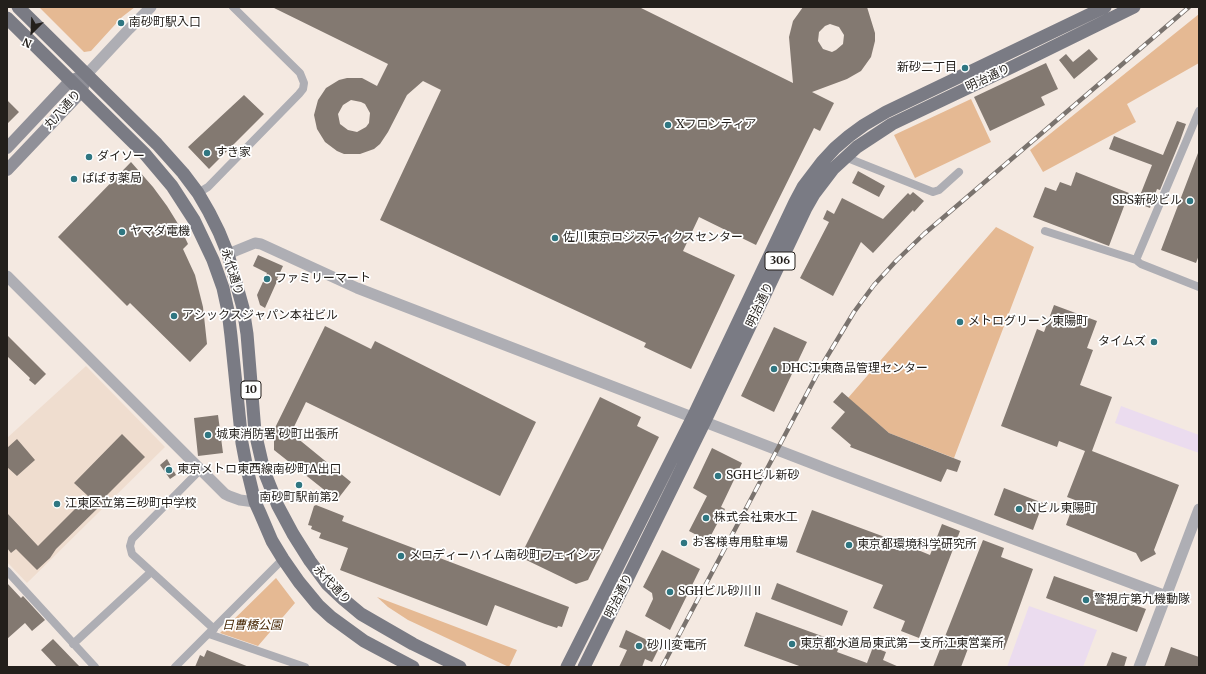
<!DOCTYPE html>
<html>
<head>
<meta charset="utf-8">
<style>
  body { margin:0 }
  #map { position:relative; width:1206px; height:674px; overflow:hidden; background:#f4e9e1; font-family:Merriweather,serif }
  canvas { display:block }
  .frame { position:absolute; inset:0; border:8px solid #231f1b; pointer-events:none }
  .north { position:absolute; left:12px; top:12px; width:40px; height:40px; -webkit-text-stroke:3px #fff; paint-order:stroke; rotate:204deg; font-size:11px; font-weight:700; line-height:16px; text-align:center; color:#231f1b }
  .north::after { content:''; display:block; margin:auto; width:14px; height:18px; background:#231f1b; clip-path:polygon(50% 0,100% 100%,50% 72%,0 100%) }
</style>
</head>
<body>
<div id="map">
<canvas width="1206" height="674"></canvas>
<div class="frame"></div>
<div class="north">N</div>
</div>
<script>
const context = document.querySelector('canvas').getContext('2d');
context.lineJoin = 'round';
function fillPath(path, color) { context.fillStyle = color; context.fill(path, 'evenodd'); }
const shape = rows => new Path2D(rows.map(r => 'M' + r).join(''));
function strokePath(path, color, width, dash) { context.strokeStyle = color; context.lineWidth = width; context.lineCap = dash ? 'butt' : 'round'; context.setLineDash(dash || []); context.stroke(path); }
function label(font, color, halo, rows, align = 'center') {
  context.font = font + ' Merriweather,"Noto Sans JP",serif'; context.lineWidth = 3.5; context.setLineDash([]); context.textBaseline = 'middle'; context.strokeStyle = halo; context.fillStyle = color; for (const [text, x, y, turn = 0] of rows) {
    context.save(); context.translate(x, y); context.rotate((+turn || 0) * Math.PI / 180); context.textAlign = isNaN(turn) ? turn : align; if (halo) context.strokeText(text, 0, 0); context.fillText(text, 0, 0); context.restore();
  }
}
fillPath(shape([
  [1121,406,1199,435,1199,453,1115,423],
  [1029,606,1097,630,1083,667,1007,667]
]), '#ebdcef');
fillPath(shape([
  [86,366,165,447,27,583,7,562,7,438]
]), '#efddcf');
fillPath(shape([
  [39,7,135,7,122,17,91,51,84,52],
  [1199,14,1199,63,1127,104,1136,122,1043,172,1030,150],
  [971,99,991,142,915,178,894,135],
  [996,227,1034,247,954,458,889,433,848,398],
  [276,578,295,603,258,646,220,633],
  [377,597,517,650,509,667,408,620,388,607]
]), '#e5b993');
fillPath(shape([
  [272,7,639,7,793,83,789,37,793,21,803,7,867,7,875,33,875,41,871,57,861,71,847,79,812,92,834,103,820,131,814,128,756,245,699,217,683,251,735,275,691,369,644,347,646,343,380,220,441,90,423,81,407,95,388,132,380,144,374,149,360,154,344,154,337,151,325,142,317,129,314,115,318,100,326,88,339,80,347,78,362,78,377,86,388,64],
  [830,24,839,27,844,35,843,44,836,50,832,52,823,49,818,41,819,32,825,26],
  [351,100,361,102,365,104,370,113,369,123,366,127,357,132,348,130,340,124,338,114,343,105],
  [1089,49,1098,59,1074,79,1059,60,1066,54,1073,62],
  [1046,63,1058,89,1041,97,1045,105,990,131,974,97],
  [244,95,264,114,209,169,188,147],
  [7,100,19,112,7,124],
  [1177,121,1186,124,1180,141,1160,190,1157,189,1150,208,1137,203,1152,165,1109,149,1114,136,1163,155],
  [1198,153,1199,255,1196,263,1161,250],
  [131,162,153,187,167,206,180,227,188,244,183,249,195,275,203,307,207,344,190,362,130,303,127,306,58,237],
  [858,171,885,186,879,197,852,183],
  [1076,172,1129,193,1109,246,1033,217,1045,187,1056,191,1060,182,1071,186],
  [913,192,924,201,914,212,913,210,873,253,861,242,833,296,800,278,829,222,823,219,827,210,834,214,842,198,883,219,908,193,910,195],
  [258,255,283,266,277,279,278,279,265,308,260,305,257,295,267,273,253,266],
  [1054,305,1097,321,1087,348,1093,350,1080,385,1112,397,1092,451,1179,485,1154,550,1156,554,1141,562,1136,553,1066,525,1075,500,1067,497,1085,451,1059,441,1057,447,1001,426,1037,329,1044,332],
  [325,326,371,349,375,341,536,422,500,496,306,402,291,433,351,482,337,500,274,450,274,430],
  [774,327,807,342,774,412,741,396],
  [7,335,46,374,35,385,29,380,30,378,7,356],
  [842,392,889,433,961,461,957,472,947,469,941,482,850,447,851,445,831,428,845,412,833,402],
  [600,397,641,417,637,426,659,437,588,580,576,584,520,557],
  [218,415,223,453,198,456,194,418],
  [122,434,145,457,103,499,106,502,100,509,99,507,56,549,50,558,37,570,16,549,11,553,7,548,7,513,38,546,88,496,74,483],
  [17,439,35,460,17,476,7,467,7,448],
  [712,448,742,463,721,507,725,509,708,541,689,531,707,496,693,488],
  [167,459,176,475,170,479,160,465],
  [1004,488,1043,503,1033,530,994,515],
  [316,505,344,516,342,521,569,607,562,627,558,626,557,628,545,624,495,605,487,626,340,570,348,548,319,538,321,533,311,529,312,526,308,525,314,506],
  [812,510,901,543,930,555,942,524,960,531,919,638,901,631,905,621,873,608,883,585,796,552],
  [983,540,1004,548,1001,557,1033,569,1004,650,972,638,961,667,933,667],
  [662,550,700,569,670,630,645,616,653,599,652,593,643,587],
  [1054,576,1146,609,1137,632,1046,598],
  [7,583,21,598,23,596,45,620,32,631,25,623,7,639],
  [777,583,848,611,842,626,771,599],
  [756,612,841,643,837,652,867,663,873,647,886,652,883,660,899,667,802,667,744,646],
  [626,630,660,646,652,662,645,659,642,667,619,667,627,650,619,647],
  [53,639,80,667,57,667,41,650],
  [1171,647,1199,657,1199,667,1164,667],
  [207,650,249,667,195,667,200,655,204,657],
  [1112,652,1127,657,1124,667,1106,667]
]), '#837971');
strokePath(shape([
  [845,157,933,192,939,190,959,172],
  [198,193,208,187,299,94,303,89,304,83,300,73,233,7],
  [1045,231,1136,260,1141,264,1199,287],
  [1136,260,1199,111],
  [201,469,132,539,130,546,132,554,214,629],
  [7,571,95,667],
  [209,634,305,667],
  [73,644,151,572],
  [175,667,283,559]
]), '#aeaeb4', 8);
strokePath(shape([
  [87,74,129,29,151,7],
  [228,254,255,243,261,244,357,288,832,471,1166,596],
  [7,276,225,494,229,496,240,500,255,502],
  [1139,667,1199,509]
]), '#aeaeb4', 11);
strokePath(shape([
  [7,148,70,81,80,77],
  [7,170,81,92,87,74]
]), '#909098', 12);
strokePath(shape([
  [18,7,157,144,183,173,198,193,209,212,219,232,228,254,243,308,247,334,255,432,264,471,278,506,293,534,310,561,327,584,343,599,361,614,413,644,460,667],
  [7,18,145,154,172,186,194,220,213,260,223,288,228,311,231,336,242,443,247,469,255,502,260,513,272,541,283,559,299,582,318,605,331,617,364,641,413,667],
  [567,667,693,417,795,202,803,187,822,162,835,148,849,136,864,125,886,112,1105,7],
  [584,667,705,421,806,208,814,194,833,169,857,147,892,124,1014,66,1134,7]
]), '#7a7b84', 13);
const rail = shape([
  [662,667,822,365,854,312,874,285,896,261,924,234,1189,7]
]);
strokePath(rail, '#7a736e', 4.5);
strokePath(rail, '#fff', 3, [9]);
for (const [x, y, r, color] of [
  [121,23,4,"#2f7681"],
  [965,68,4,"#2f7681"],
  [668,125,4,"#2f7681"],
  [207,153,4,"#2f7681"],
  [89,157,4,"#2f7681"],
  [74,179,4,"#2f7681"],
  [1190,201,4,"#2f7681"],
  [122,232,4,"#2f7681"],
  [555,238,4,"#2f7681"],
  [267,279,4,"#2f7681"],
  [174,316,4,"#2f7681"],
  [960,322,4,"#2f7681"],
  [1154,342,4,"#2f7681"],
  [774,369,4,"#2f7681"],
  [208,435,4,"#2f7681"],
  [169,470,4,"#2f7681"],
  [718,476,4,"#2f7681"],
  [299,485,4,"#2f7681"],
  [57,504,4,"#2f7681"],
  [1019,509,4,"#2f7681"],
  [706,518,4,"#2f7681"],
  [684,543,4,"#2f7681"],
  [849,545,4,"#2f7681"],
  [401,556,4,"#2f7681"],
  [670,592,4,"#2f7681"],
  [1086,600,4,"#2f7681"],
  [792,644,4,"#2f7681"],
  [639,646,4,"#2f7681"]
]) { const dot = new Path2D(); dot.arc(x, y, r, 0, 2 * Math.PI); context.fillStyle = color; context.fill(dot); strokePath(dot, '#fff', 1.5); }
for (const [x, y, w] of [
  [780,261,30],
  [251,390,20]
]) { const box = new Path2D(); box.roundRect(x - w / 2, y - 9, w, 18, 3); context.fillStyle = '#fff'; context.fill(box); strokePath(box, '#231f1b', 1); }
label('bold 11px', '#231f1b', null, [
  ["306",780,261],
  ["10",251,390]
]);
label('12px', '#231f1b', '#fff', [
  ["南砂町駅入口",129,23],
  ["新砂二丁目",957,68,"right"],
  ["Xフロンティア",676,125],
  ["すき家",215,153],
  ["ダイソー",97,157],
  ["ぱぱす薬局",82,179],
  ["SBS新砂ビル",1182,201,"right"],
  ["ヤマダ電機",130,232],
  ["佐川東京ロジスティクスセンター",563,238],
  ["ファミリーマート",275,279],
  ["アシックスジャパン本社ビル",182,316],
  ["メトログリーン東陽町",968,322],
  ["タイムズ",1146,342,"right"],
  ["DHC江東商品管理センター",782,369],
  ["城東消防署 砂町出張所",216,435],
  ["東京メトロ東西線南砂町A出口",177,470],
  ["SGHビル新砂",726,476],
  ["南砂町駅前第2",299,498,"center"],
  ["江東区立第三砂町中学校",65,504],
  ["Nビル東陽町",1027,509],
  ["株式会社東水工",714,518],
  ["お客様専用駐車場",692,543],
  ["東京都環境科学研究所",857,545],
  ["メロディーハイム南砂町フェイシア",409,556],
  ["SGHビル砂川Ⅱ",678,592],
  ["警視庁第九機動隊",1094,600],
  ["東京都水道局東武第一支所江東営業所",800,644],
  ["砂川変電所",647,646]
], 'left');
label('12px', '#231f1b', '#fff', [
  ["明治通り",988,78,-25],
  ["丸八通り",63,110,-48],
  ["永代通り",232,272,73],
  ["明治通り",760,305,-65],
  ["永代通り",332,585,47],
  ["明治通り",619,596,-64]
]);
label('italic 12px', '#482805', '#fff', [
  ["日曹橋公園",252,626]
]);
</script>
</body>
</html>
